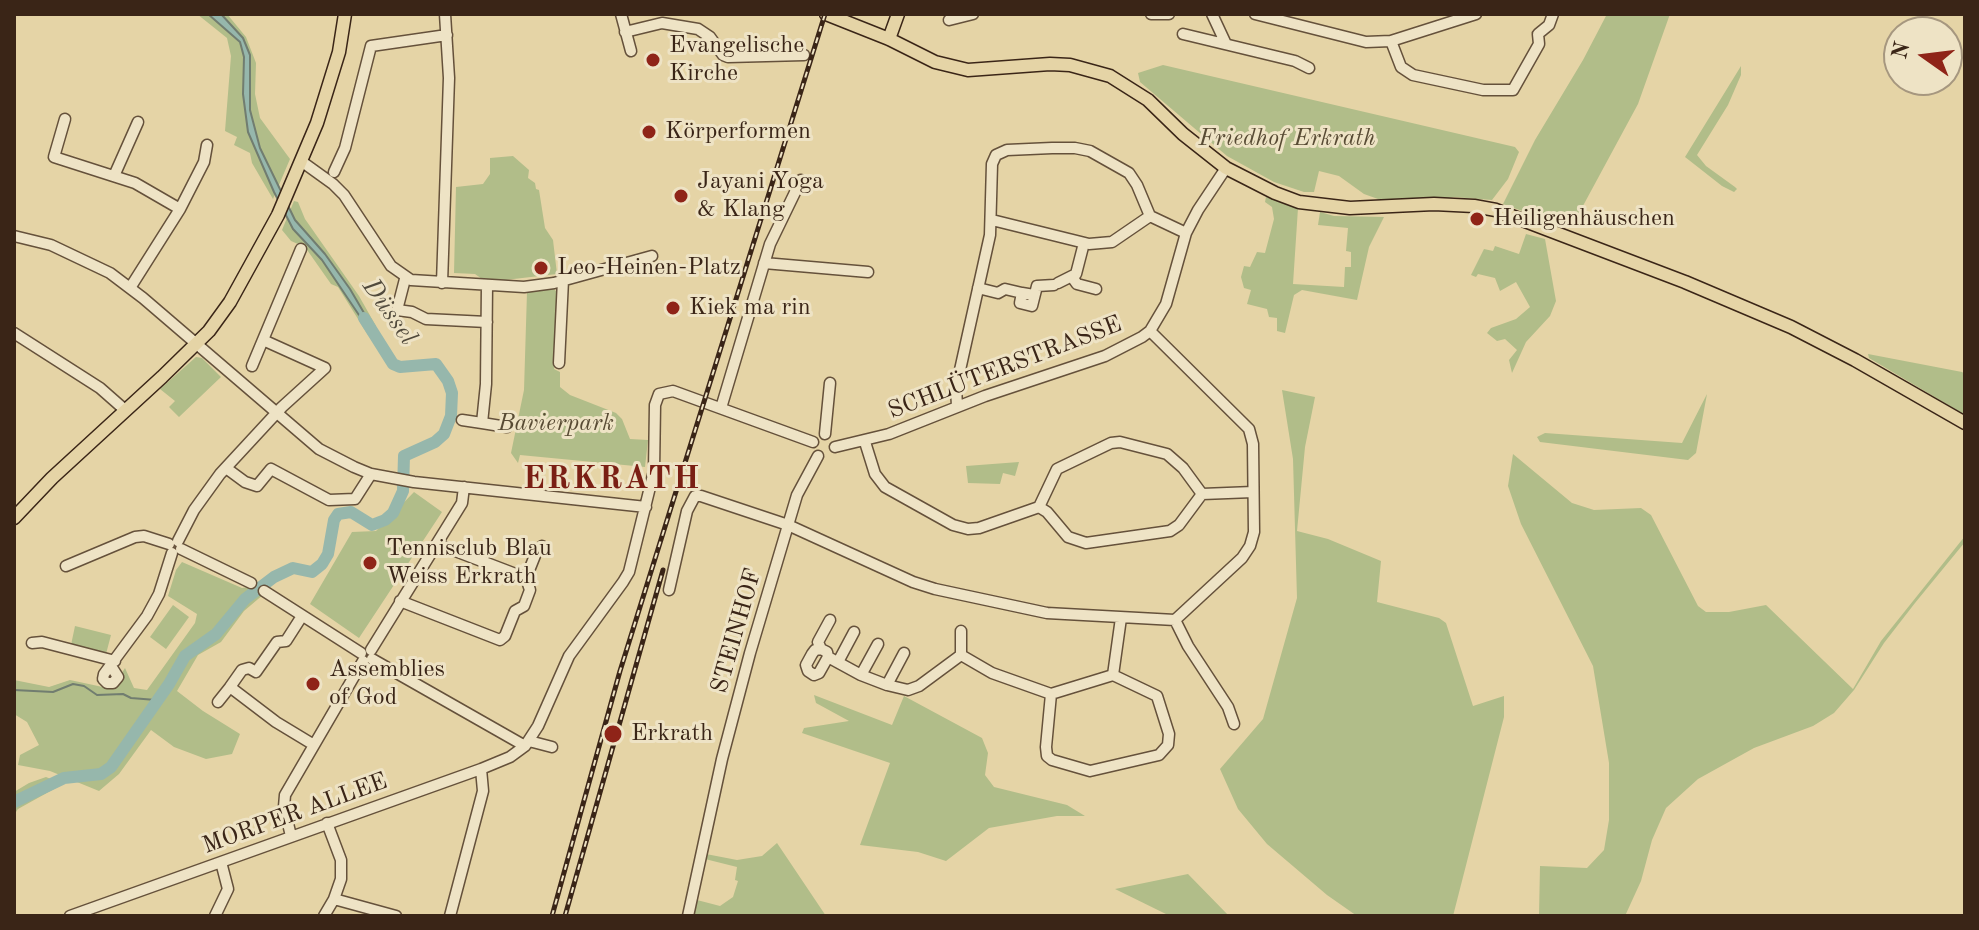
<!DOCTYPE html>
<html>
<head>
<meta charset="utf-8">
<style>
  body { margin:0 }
  #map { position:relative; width:1979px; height:930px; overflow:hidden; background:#e5d4a6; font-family:"Old Standard TT",serif }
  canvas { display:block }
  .frame { position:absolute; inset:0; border:16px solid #3a2517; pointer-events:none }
  .north { position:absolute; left:1883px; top:16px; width:80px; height:80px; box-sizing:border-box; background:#eee3c5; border:2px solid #a6977f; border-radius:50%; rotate:284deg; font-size:22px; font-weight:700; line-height:32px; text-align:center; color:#3a2517 }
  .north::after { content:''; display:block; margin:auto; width:28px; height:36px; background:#8f2418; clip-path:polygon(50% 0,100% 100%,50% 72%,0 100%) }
</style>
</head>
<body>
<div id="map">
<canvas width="1979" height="930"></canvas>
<div class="frame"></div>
<div class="north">N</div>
</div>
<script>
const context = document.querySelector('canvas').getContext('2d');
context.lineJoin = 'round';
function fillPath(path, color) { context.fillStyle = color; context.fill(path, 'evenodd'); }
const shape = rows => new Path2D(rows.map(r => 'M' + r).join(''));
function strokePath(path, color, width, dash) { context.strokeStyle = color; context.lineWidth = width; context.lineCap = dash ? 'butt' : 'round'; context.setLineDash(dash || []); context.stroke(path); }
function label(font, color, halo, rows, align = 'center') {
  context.font = font + ' "Old Standard TT",serif'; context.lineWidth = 6; context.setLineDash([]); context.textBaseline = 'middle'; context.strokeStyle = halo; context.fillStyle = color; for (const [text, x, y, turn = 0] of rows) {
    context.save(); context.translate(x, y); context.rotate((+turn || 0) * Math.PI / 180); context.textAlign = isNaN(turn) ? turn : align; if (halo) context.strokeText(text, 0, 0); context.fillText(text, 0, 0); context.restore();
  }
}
fillPath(shape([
  [197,14,227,14,246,37,256,63,255,94,260,118,290,159,273,199,252,163,250,153,234,145,237,137,225,131,231,56,227,38],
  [1607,14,1670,14,1638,104,1571,228,1566,227,1503,204,1535,140,1583,60],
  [1163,65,1515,147,1519,152,1508,179,1492,200,1454,197,1438,200,1378,199,1364,194,1339,176,1319,171,1314,192,1304,192,1274,182,1227,156,1140,82,1138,73],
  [1741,66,1741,75,1728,105,1697,155,1706,166,1735,187,1737,189,1734,192,1722,186,1685,157],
  [513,156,529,170,528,178,535,183,536,189,539,190,545,228,553,240,557,274,505,280,482,279,475,274,454,273,456,187,483,184,490,174,490,158],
  [1266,197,1298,208,1293,284,1344,287,1345,267,1351,267,1351,252,1346,251,1348,228,1318,225,1320,212,1334,216,1384,217,1369,247,1357,300,1302,290,1294,295,1285,333,1277,331,1277,318,1269,317,1267,309,1247,304,1251,290,1244,288,1241,277,1244,266,1250,267,1257,252,1265,253,1274,219,1272,207,1265,202],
  [294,201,298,202,305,219,359,296,376,326,368,335,338,287,331,284,305,247,291,241,282,230],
  [1526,234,1545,239,1556,301,1550,316,1526,342,1512,373,1509,360,1517,350,1505,339,1497,341,1487,333,1491,328,1516,319,1530,307,1516,282,1500,291,1495,278,1478,274,1476,277,1471,275,1484,249,1493,251,1495,246,1519,254],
  [554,289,559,294,554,369,560,372,560,387,570,395,616,413,622,419,630,439,648,440,645,467,520,455,518,463,511,453,524,390,527,292],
  [1868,354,1962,372,1965,374,1965,415,1869,358],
  [196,357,202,358,221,377,179,417,169,407,175,401,160,389],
  [1282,390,1315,397,1305,447,1297,531,1328,539,1381,561,1377,602,1439,618,1446,623,1473,706,1504,696,1504,717,1453,916,1357,916,1327,895,1267,844,1238,809,1220,769,1263,719,1297,598,1293,459],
  [1707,394,1696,453,1688,460,1540,442,1537,437,1545,433,1682,443],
  [1513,454,1572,503,1594,510,1641,508,1651,515,1698,606,1706,612,1729,612,1766,605,1853,689,1881,641,1965,536,1965,542,1915,603,1884,643,1854,690,1834,713,1813,726,1754,748,1698,779,1666,808,1652,840,1641,881,1625,916,1539,916,1540,866,1587,868,1604,850,1609,820,1609,763,1593,666,1521,524,1508,486],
  [1019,462,1015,476,1003,473,1000,484,968,483,966,466],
  [414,492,442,512,359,638,310,604,352,532,376,531],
  [182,562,242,588,248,587,264,594,244,611,221,642,198,655,177,691,203,711,240,734,232,754,206,759,174,747,151,730,119,774,99,791,50,771,18,765,20,755,39,745,27,722,14,714,14,680,49,687,70,680,112,689,125,668,134,688,147,690,195,623,197,614,168,596,176,570],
  [173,605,189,617,166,649,150,637],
  [75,626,111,635,106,654,71,645],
  [814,695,892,725,904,696,982,738,988,753,985,775,994,787,1067,805,1085,816,1057,816,989,828,946,861,918,852,860,845,890,763,802,733,804,728,849,721,816,703],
  [46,777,63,784,18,809,14,815,14,792,29,783],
  [777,843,826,916,694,916,697,900,720,906,733,897,738,881,735,880,737,867,705,859,706,854,737,860,762,856],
  [1188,874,1229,916,1170,916,1115,889]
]), '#b1bd89');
const water = shape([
  [208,14,221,14,243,38,250,55,250,110,260,148,295,220,325,254,350,289,374,330,371,333,322,260,293,229,274,192,248,132,243,94,244,57,240,42,208,14]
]);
fillPath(water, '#96b7ac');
strokePath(water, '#717d70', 2);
strokePath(shape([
  [14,690,53,692,73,684,84,686,97,695,123,694,131,698,156,700]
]), '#717d70', 2);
strokePath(shape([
  [14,802,64,778,101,774,111,767,169,684,185,656,216,634,245,599,274,577,293,568,312,572,322,564,328,554,334,520,338,514,351,512,372,525,385,520,393,513,403,491,404,456,435,442,444,434,451,416,452,393,448,381,436,364,400,367,393,364,364,318]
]), '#96b7ac', 12);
const minor = shape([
  [621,14,631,51],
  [1151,14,1169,14],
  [1212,14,1226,44],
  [1255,14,1366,42,1391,41,1476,14],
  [949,20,973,14],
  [625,32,662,23,698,29,710,37,723,55,728,57,804,55],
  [1183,34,1295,61,1309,68],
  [1391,41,1401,67,1413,75,1483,90,1513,90,1539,44,1538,34,1549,25,1553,14],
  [65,119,54,157,135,183,180,209],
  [301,161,333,184,344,195,391,266,411,280,524,287,554,283,652,256],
  [334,172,345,148,371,46,447,35],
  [114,176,138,122],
  [992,220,1089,244,1112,242,1150,216],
  [14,236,51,245,110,273,143,298,319,449,354,467,371,474,414,482,646,507],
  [764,263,868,272],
  [1072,277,1077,284,1096,289],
  [405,279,397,310,412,312,426,319,487,322],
  [442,283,449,78,445,14],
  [1058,283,1076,274,1084,243],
  [130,288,180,209,204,162,207,145],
  [978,288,998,293,1005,289,1022,293],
  [1034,295,1022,293,1020,303,1032,306,1037,286,1054,285],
  [14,333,100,388,125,410],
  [559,363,563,280],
  [252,366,301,249],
  [957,406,956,388,990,235,992,164,996,155,1007,150,1052,148,1075,148,1090,151,1129,173,1137,185,1150,216,1186,233],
  [721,408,770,244,801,180],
  [462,420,482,423,486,384,487,285],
  [482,423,507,427],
  [825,434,830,383],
  [865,442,875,474,885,487,953,525,968,529,979,528,1039,507,1057,469,1111,443,1120,442,1167,454,1183,468,1202,494],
  [835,447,889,434,985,396,1105,356,1142,337,1150,331,1166,304,1186,233,1198,210,1226,168],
  [226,468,245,482,257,486,271,469,329,500,355,499,371,474],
  [1202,494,1253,492],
  [1039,507,1047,512,1068,537,1086,543,1170,531,1179,525,1202,494],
  [178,541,194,510,220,474,282,407,325,368,263,340],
  [181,549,251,583],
  [66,566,135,537,144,536,169,544],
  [526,578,536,553,542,546],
  [669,590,687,511,695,496,701,496,788,525,913,582,935,589,1047,613,1175,620,1242,558,1250,546,1254,532,1253,444,1249,429,1150,331],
  [264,591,361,653],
  [400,601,500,640,505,636,515,611,524,606,530,590,526,578,437,544],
  [302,616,286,641,277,642,256,672,249,668,242,670,230,687,276,722,314,745],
  [1175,620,1188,646,1228,707,1234,724],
  [961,631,961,655],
  [32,643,42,642,115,661],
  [821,649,818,642,830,620],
  [371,650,462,503,464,487],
  [828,657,819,673,814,675,808,671,806,665,812,654,815,650,821,649,827,652,828,657,861,675,887,685,908,690,919,686,961,655,992,673,1051,694,1113,675],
  [372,659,525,746],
  [838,662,854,632],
  [111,666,118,677,113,683,107,683,103,679,104,674,147,616,159,594,172,553],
  [861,675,878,644],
  [1113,675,1121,618],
  [887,685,904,653],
  [1051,694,1046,747,1047,756,1052,760,1090,771,1159,755,1168,745,1169,734,1157,696,1113,675],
  [218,702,230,687],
  [529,741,552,747],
  [291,836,284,807,285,795,363,661],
  [334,899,396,916],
  [70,916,481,769,510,757,525,746,538,726,569,656,623,582,629,572,654,471,655,405,659,394,673,391,813,442],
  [215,916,228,889,221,862],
  [324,916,334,899,341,879,341,860,327,823],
  [450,916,483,791,481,769],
  [688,916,722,759,750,653,797,495,818,456]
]);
const major = shape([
  [826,14,889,39,935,62,968,70,1050,64,1070,65,1110,76,1148,100,1183,134,1226,168,1275,193,1299,202,1350,208,1434,204,1474,206,1496,210,1685,282,1791,327,1855,360,1965,423],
  [889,39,898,14],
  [14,518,52,478,162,377,209,331,230,302,278,215,317,123,339,52,345,14]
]);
strokePath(minor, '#65513b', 13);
strokePath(major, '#3a2517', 15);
strokePath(minor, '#eee3c5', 10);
strokePath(major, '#e5d4a6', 12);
const rail = shape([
  [552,916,620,671,825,14],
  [565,916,663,570]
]);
strokePath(rail, '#3a2517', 5);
strokePath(rail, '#eee3c5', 2, [6]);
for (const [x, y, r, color] of [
  [653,60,8,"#8f2418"],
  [649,132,8,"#8f2418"],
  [681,196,8,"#8f2418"],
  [1477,219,8,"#8f2418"],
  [541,268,8,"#8f2418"],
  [673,308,8,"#8f2418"],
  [370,563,8,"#8f2418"],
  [313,684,8,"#8f2418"],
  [613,734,10,"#8f2418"]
]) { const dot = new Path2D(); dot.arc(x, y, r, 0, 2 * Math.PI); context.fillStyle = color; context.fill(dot); strokePath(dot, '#eee3c5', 3); }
label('24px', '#3a2517', '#eee3c5', [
  ["Evangelische",669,46],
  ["Kirche",669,74],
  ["Körperformen",665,132],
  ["Jayani Yoga",697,182],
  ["& Klang",697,210],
  ["Heiligenhäuschen",1493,219],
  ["Leo-Heinen-Platz",557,268],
  ["Kiek ma rin",689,308],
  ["Tennisclub Blau",386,549],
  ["Weiss Erkrath",386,577],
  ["Assemblies",329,670],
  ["of God",329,698],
  ["Erkrath",631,734]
], 'left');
label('italic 24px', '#584b34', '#eee3c5', [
  ["Friedhof Erkrath",1287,139],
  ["Bavierpark",556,424]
]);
label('24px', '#3a2517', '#eee3c5', [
  ["SCHLÜTERSTRASSE",1005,368,-21],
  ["STEINHOF",737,631,-74],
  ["MORPER ALLEE",295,814,-20]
]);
label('italic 26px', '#514a3c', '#eee3c5', [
  ["Düssel",389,312,55]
]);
context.letterSpacing = '2px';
label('bold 32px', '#7a1f14', '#eee3c5', [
  ["ERKRATH",612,480]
]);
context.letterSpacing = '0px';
</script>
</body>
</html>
